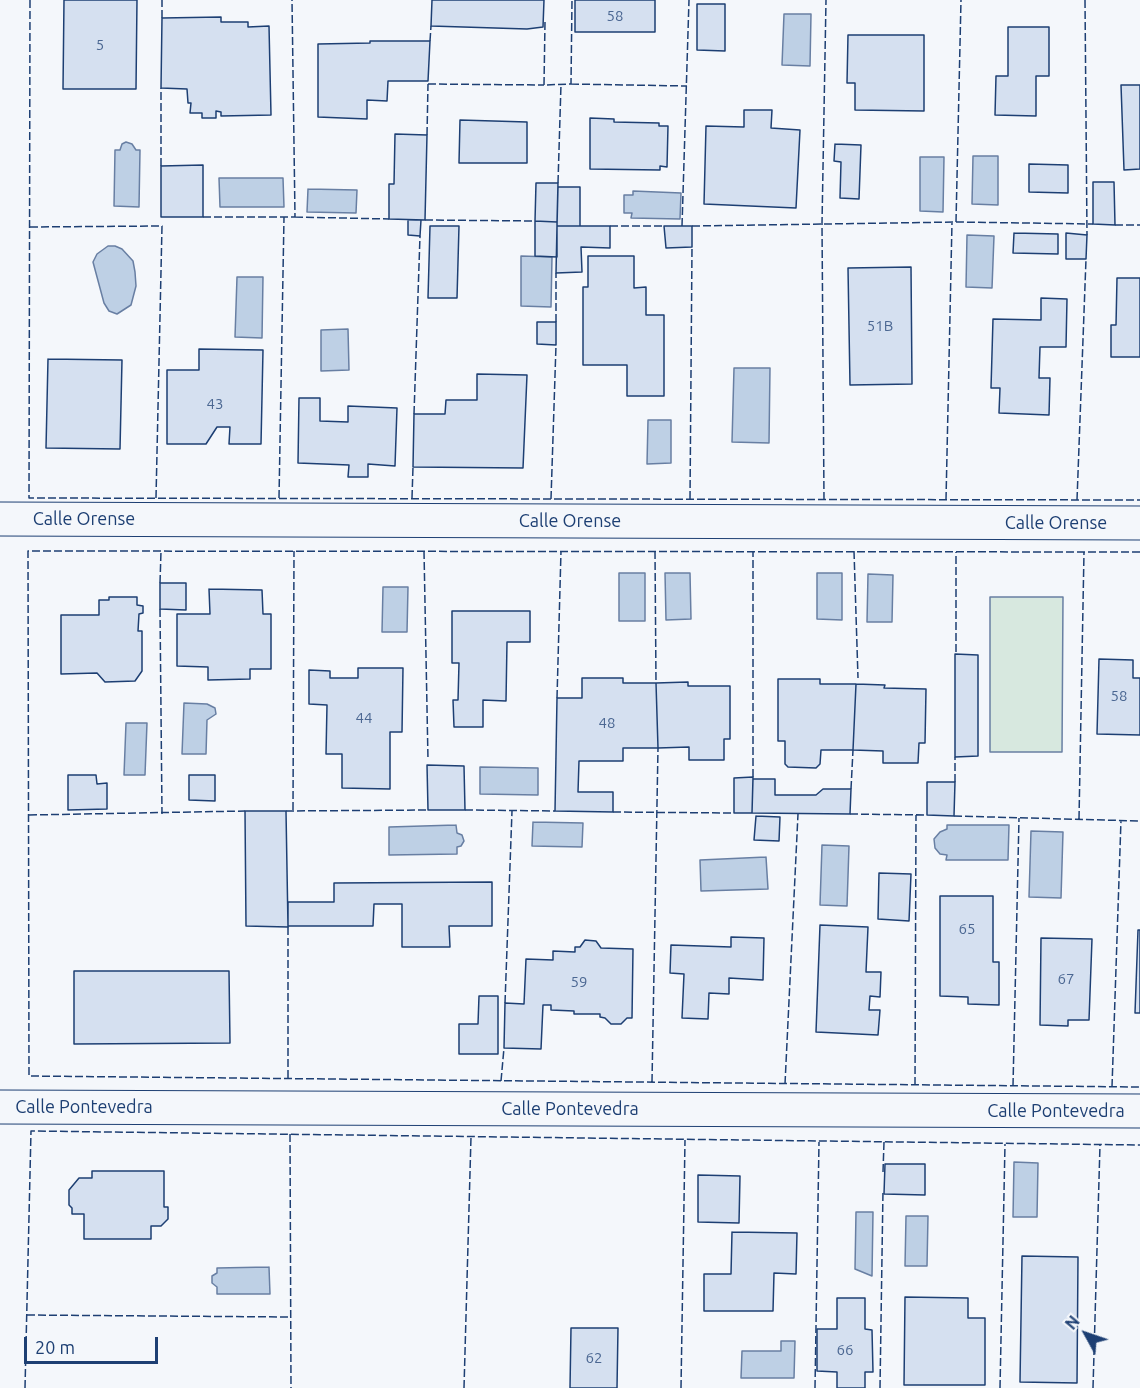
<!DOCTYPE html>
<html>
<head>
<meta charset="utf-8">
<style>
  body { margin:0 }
  #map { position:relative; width:1140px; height:1388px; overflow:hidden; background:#f4f7fb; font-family:Ubuntu,sans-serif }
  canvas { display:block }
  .north { position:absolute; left:1056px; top:1304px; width:60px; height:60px; -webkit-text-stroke:4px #f4f7fb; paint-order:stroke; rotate:310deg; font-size:16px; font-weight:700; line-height:24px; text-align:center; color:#1d3f73 }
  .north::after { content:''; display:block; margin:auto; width:21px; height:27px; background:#1d3f73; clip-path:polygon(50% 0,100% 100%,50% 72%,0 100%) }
  .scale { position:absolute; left:24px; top:1337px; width:134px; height:27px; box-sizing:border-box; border:3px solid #1d3f73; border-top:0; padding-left:8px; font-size:18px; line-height:21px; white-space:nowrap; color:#1d3f73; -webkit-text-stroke:4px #f4f7fb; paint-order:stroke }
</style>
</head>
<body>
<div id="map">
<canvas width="1140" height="1388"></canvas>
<div class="north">N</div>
<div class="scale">20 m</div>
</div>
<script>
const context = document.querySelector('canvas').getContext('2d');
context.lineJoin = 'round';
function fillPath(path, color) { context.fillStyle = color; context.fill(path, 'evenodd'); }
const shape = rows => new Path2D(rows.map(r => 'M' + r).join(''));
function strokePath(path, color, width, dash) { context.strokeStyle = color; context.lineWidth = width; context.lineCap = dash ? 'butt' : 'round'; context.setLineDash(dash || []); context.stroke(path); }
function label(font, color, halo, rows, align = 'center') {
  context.font = font + ' Ubuntu,sans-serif'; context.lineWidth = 4.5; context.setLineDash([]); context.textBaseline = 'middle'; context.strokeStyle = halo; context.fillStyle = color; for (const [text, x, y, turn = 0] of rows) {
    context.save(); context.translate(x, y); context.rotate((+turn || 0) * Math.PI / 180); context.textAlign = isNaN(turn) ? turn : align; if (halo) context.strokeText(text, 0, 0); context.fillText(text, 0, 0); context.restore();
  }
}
const green = shape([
  [990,597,1063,597,1062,752,990,752,990,597]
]);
fillPath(green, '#d7e8df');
strokePath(green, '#687fa3', 1.5);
const water = shape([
  [784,14,811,14,810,66,782,65,784,14],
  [126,142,132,144,136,150,140,150,139,207,114,206,115,150,120,150,122,144,126,142],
  [973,156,998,156,998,205,972,204,973,156],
  [920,157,944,157,943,212,920,211,920,157],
  [219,178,283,178,284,207,220,207,219,178],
  [308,189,357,190,356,213,307,212,308,189],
  [633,191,681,193,680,219,631,218,632,213,624,213,624,195,633,195,633,191],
  [967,235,994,236,992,288,966,287,967,235],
  [108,246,115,246,122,249,133,261,135,272,136,286,131,305,117,314,109,311,104,303,93,262,97,254,108,246],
  [521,256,552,257,551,307,521,306,521,256],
  [237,277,263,277,262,338,235,337,237,277],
  [348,329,349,370,321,371,321,330,348,329],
  [734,368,770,368,769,443,732,442,734,368],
  [648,420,671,420,671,463,647,464,648,420],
  [619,573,645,573,645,621,619,621,619,573],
  [665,573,690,573,691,619,666,620,665,573],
  [817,573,842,573,842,620,817,619,817,573],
  [868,574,893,575,892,622,867,622,868,574],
  [383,587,408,587,407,632,382,632,383,587],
  [184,703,207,704,215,708,216,714,207,720,206,754,182,754,184,703],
  [126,723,147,723,145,775,124,775,126,723],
  [480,767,538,768,538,795,480,794,480,767],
  [533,822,583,823,582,847,532,846,533,822],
  [456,825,457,833,462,835,464,841,461,846,457,847,457,854,389,855,389,827,456,825],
  [947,825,1009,825,1008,860,946,860,947,855,940,854,935,848,934,839,940,832,947,829,947,825],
  [1031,831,1063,832,1061,898,1029,897,1031,831],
  [822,845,849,846,847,906,820,905,822,845],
  [766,857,768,889,701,891,700,860,766,857],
  [1014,1162,1038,1163,1037,1217,1013,1217,1014,1162],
  [856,1212,873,1212,872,1276,855,1269,856,1212],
  [906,1216,928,1216,927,1266,905,1266,906,1216],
  [269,1267,270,1294,217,1294,217,1287,212,1283,212,1276,217,1273,217,1268,269,1267],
  [781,1341,795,1341,794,1378,741,1378,742,1351,781,1351,781,1341]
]);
fillPath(water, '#bed0e5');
strokePath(water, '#687fa3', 1.5);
const building = shape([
  [64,0,137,0,136,89,63,89,64,0],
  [432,0,544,0,543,27,527,29,431,26,432,0],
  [575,0,655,0,655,32,575,32,575,0],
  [697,4,725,4,725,51,697,50,697,4],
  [221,17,221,22,248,22,248,27,269,26,271,115,221,116,221,112,216,111,216,118,202,118,202,113,190,113,191,103,188,103,187,89,161,88,162,18,221,17],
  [1008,27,1049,27,1049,76,1036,76,1036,116,995,115,996,76,1008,76,1008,27],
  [848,35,924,35,924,111,855,110,855,83,847,83,848,35],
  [370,41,430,41,428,81,388,81,387,101,367,100,367,119,318,117,318,44,370,43,370,41],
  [1121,85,1140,85,1140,169,1124,170,1121,85],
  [744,110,772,110,771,128,800,130,796,208,704,204,706,126,744,127,744,110],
  [590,118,614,119,614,122,659,123,659,126,668,126,667,167,660,166,660,170,590,169,590,118],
  [460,120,527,122,527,163,459,163,460,120],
  [395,134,427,135,425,220,389,219,389,184,394,184,395,134],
  [835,144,861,145,859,199,840,198,841,162,834,161,835,144],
  [1029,164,1068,165,1068,193,1029,192,1029,164],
  [203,165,203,217,161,217,161,166,203,165],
  [1093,182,1114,182,1115,225,1093,224,1093,182],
  [536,183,558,183,557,222,535,221,536,183],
  [558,187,580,187,580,226,557,226,558,187],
  [408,220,421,220,420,236,408,235,408,220],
  [535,221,557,222,557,257,535,256,535,221],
  [430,226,459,226,457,298,428,298,430,226],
  [557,226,610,226,610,248,581,247,582,272,556,273,557,226],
  [664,226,692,226,692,247,666,248,664,226],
  [1014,233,1058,234,1058,254,1013,253,1014,233],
  [1066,233,1087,235,1086,259,1066,259,1066,233],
  [588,256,634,256,634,288,646,287,646,315,664,315,664,396,627,396,627,365,583,365,583,287,588,287,588,256],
  [911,267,912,384,850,385,848,268,911,267],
  [1117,278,1140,278,1140,357,1111,357,1111,325,1116,325,1117,278],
  [1041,298,1067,299,1066,347,1040,347,1039,378,1050,378,1049,415,999,413,1000,388,991,388,993,319,1041,320,1041,298],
  [537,322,556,322,556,345,537,344,537,322],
  [199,349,263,350,261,444,229,444,230,427,217,427,206,444,167,444,167,370,199,370,199,349],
  [48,359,122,360,120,449,46,448,48,359],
  [477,374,527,375,523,468,413,467,414,414,445,414,446,400,477,400,477,374],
  [299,398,320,398,320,421,348,422,348,406,397,408,395,466,368,464,368,477,348,477,349,465,298,463,299,398],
  [160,583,186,583,186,610,160,609,160,583],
  [209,589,262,590,263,614,271,614,271,669,250,669,250,679,208,680,208,667,177,666,177,614,210,614,209,589],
  [109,597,137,597,137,605,143,606,143,613,139,614,138,631,142,631,142,671,135,681,105,682,97,673,61,674,61,615,99,615,99,600,109,600,109,597],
  [452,611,530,611,530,642,507,642,506,701,483,700,483,727,454,727,453,700,458,700,459,663,452,663,452,611],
  [955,654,978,655,978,756,955,757,955,654],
  [1099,659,1133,660,1133,678,1140,678,1140,735,1097,734,1099,659],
  [358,668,403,668,402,732,390,732,390,789,342,788,342,754,326,754,327,705,309,704,309,670,330,671,330,678,358,678,358,668],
  [582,678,623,678,623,683,656,683,658,748,623,748,623,761,579,761,578,792,613,792,613,812,555,811,557,698,582,698,582,678],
  [778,679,820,679,820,684,856,684,853,750,821,750,820,764,816,768,788,767,785,764,785,741,778,741,778,679],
  [688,682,688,686,730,686,730,739,724,739,724,760,689,760,689,747,658,748,656,683,688,682],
  [856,684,885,685,884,688,926,689,925,743,919,743,918,763,883,763,883,751,853,750,856,684],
  [427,765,464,766,465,810,428,810,427,765],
  [68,775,96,775,97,784,107,783,107,809,68,810,68,775],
  [189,775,215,775,215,801,189,800,189,775],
  [753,777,752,813,734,813,734,778,753,777],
  [753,779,775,779,775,795,816,795,823,789,851,789,850,814,752,813,753,779],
  [927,782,955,782,954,816,927,815,927,782],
  [245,811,286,811,288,927,246,926,245,811],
  [756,816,780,817,779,841,754,840,756,816],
  [879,873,911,874,909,921,878,919,879,873],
  [492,882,492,926,449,926,450,947,402,947,402,904,374,904,373,926,288,926,288,902,334,902,334,883,492,882],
  [940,896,993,896,993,962,999,962,999,1005,968,1004,968,997,940,996,940,896],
  [820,925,868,927,866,972,881,972,880,997,870,996,869,1010,880,1010,878,1035,816,1032,820,925],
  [1138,930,1140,930,1140,1013,1135,1013,1138,930],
  [731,937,764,938,763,980,729,978,729,994,709,993,708,1019,682,1018,684,974,670,973,671,945,731,947,731,937],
  [1041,938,1092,939,1089,1020,1068,1020,1068,1026,1040,1025,1041,938],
  [585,940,596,941,601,948,633,949,632,1018,627,1018,621,1024,611,1024,605,1018,600,1017,600,1014,574,1014,574,1011,551,1010,551,1005,543,1005,541,1049,504,1048,505,1003,524,1004,526,959,553,960,553,951,575,952,575,947,580,947,585,940],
  [74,971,229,971,230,1043,74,1044,74,971],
  [479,996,498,996,498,1054,459,1054,459,1024,478,1024,479,996],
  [885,1164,925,1164,925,1195,884,1194,885,1164],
  [92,1171,164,1171,164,1207,168,1207,168,1219,161,1226,151,1226,151,1239,84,1239,84,1214,72,1214,72,1208,69,1205,69,1190,79,1178,92,1178,92,1171],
  [698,1175,740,1176,739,1223,698,1222,698,1175],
  [732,1232,797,1233,796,1274,774,1273,773,1311,704,1311,704,1274,731,1274,732,1232],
  [1022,1256,1078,1257,1077,1383,1020,1382,1022,1256],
  [905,1297,968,1298,968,1318,985,1318,985,1385,904,1385,905,1297],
  [837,1298,865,1298,865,1329,872,1330,873,1372,865,1372,865,1388,837,1388,837,1372,817,1371,817,1329,837,1329,837,1298],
  [571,1328,618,1328,617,1388,570,1388,571,1328]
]);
fillPath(building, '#d5e0f0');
strokePath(building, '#1d3f73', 1.5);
const minor = shape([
  [0,519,1140,523],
  [0,1107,1140,1111]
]);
strokePath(minor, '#1d3f73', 35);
strokePath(minor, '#f4f7fb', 33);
strokePath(shape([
  [30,0,29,498,1140,500],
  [1085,0,1087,235],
  [162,18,162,0],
  [545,22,544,85,571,84,572,0],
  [430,41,431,26],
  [428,84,544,85],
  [571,84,687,86],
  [427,135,428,84],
  [161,166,161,88],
  [558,183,561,84],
  [203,217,295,217,292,0],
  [295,217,389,219],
  [425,220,535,221],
  [956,222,961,0],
  [1115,225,1140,225],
  [610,226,664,226],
  [682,226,689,0],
  [692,226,956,222,1093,224],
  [30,227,162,226,156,498],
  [556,322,556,273],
  [414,414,420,236],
  [279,498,284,217],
  [412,498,413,467],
  [551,499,556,345],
  [690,499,692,247],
  [824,500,822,224,826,0],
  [946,500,952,222],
  [1077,500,1086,259],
  [424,551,428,760],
  [655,551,656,683],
  [854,551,858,678],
  [1140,552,28,551,29,1076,1140,1087],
  [160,583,161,551],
  [160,609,162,814],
  [956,652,956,552],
  [557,698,561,551],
  [753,777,753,551],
  [955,782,955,757],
  [851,789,853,750],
  [293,810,294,551],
  [465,810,555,811],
  [286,811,428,810],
  [613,812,734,813],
  [850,814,927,815],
  [29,815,245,811],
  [954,816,1140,821],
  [1079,819,1084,552],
  [505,1003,512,811],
  [288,1078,288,927],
  [501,1081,504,1048],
  [652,1082,658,748],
  [785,1084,798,814],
  [915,1085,916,815],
  [1013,1086,1019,818],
  [1112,1087,1121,820],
  [290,1134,291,1388],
  [883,1172,884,1142],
  [27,1315,291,1317],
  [25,1388,31,1131,1140,1145],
  [464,1388,471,1137],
  [681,1388,685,1140],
  [815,1388,819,1142],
  [880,1388,883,1190],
  [1000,1388,1005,1144],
  [1093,1388,1100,1145]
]), '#1d3f73', 1.5, [8, 3]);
label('15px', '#4b6792', null, [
  ["58",615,16],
  ["5",100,45],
  ["51B",880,326],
  ["43",215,404],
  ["58",1119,696],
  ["44",364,718],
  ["48",607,723],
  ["65",967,929],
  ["67",1066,979],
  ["59",579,982],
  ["66",845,1350],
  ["62",594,1358]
]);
label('18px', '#1d3f73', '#f4f7fb', [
  ["Calle Orense",84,519],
  ["Calle Orense",570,521],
  ["Calle Orense",1056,523],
  ["Calle Pontevedra",84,1107],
  ["Calle Pontevedra",570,1109],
  ["Calle Pontevedra",1056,1111]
]);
</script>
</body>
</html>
